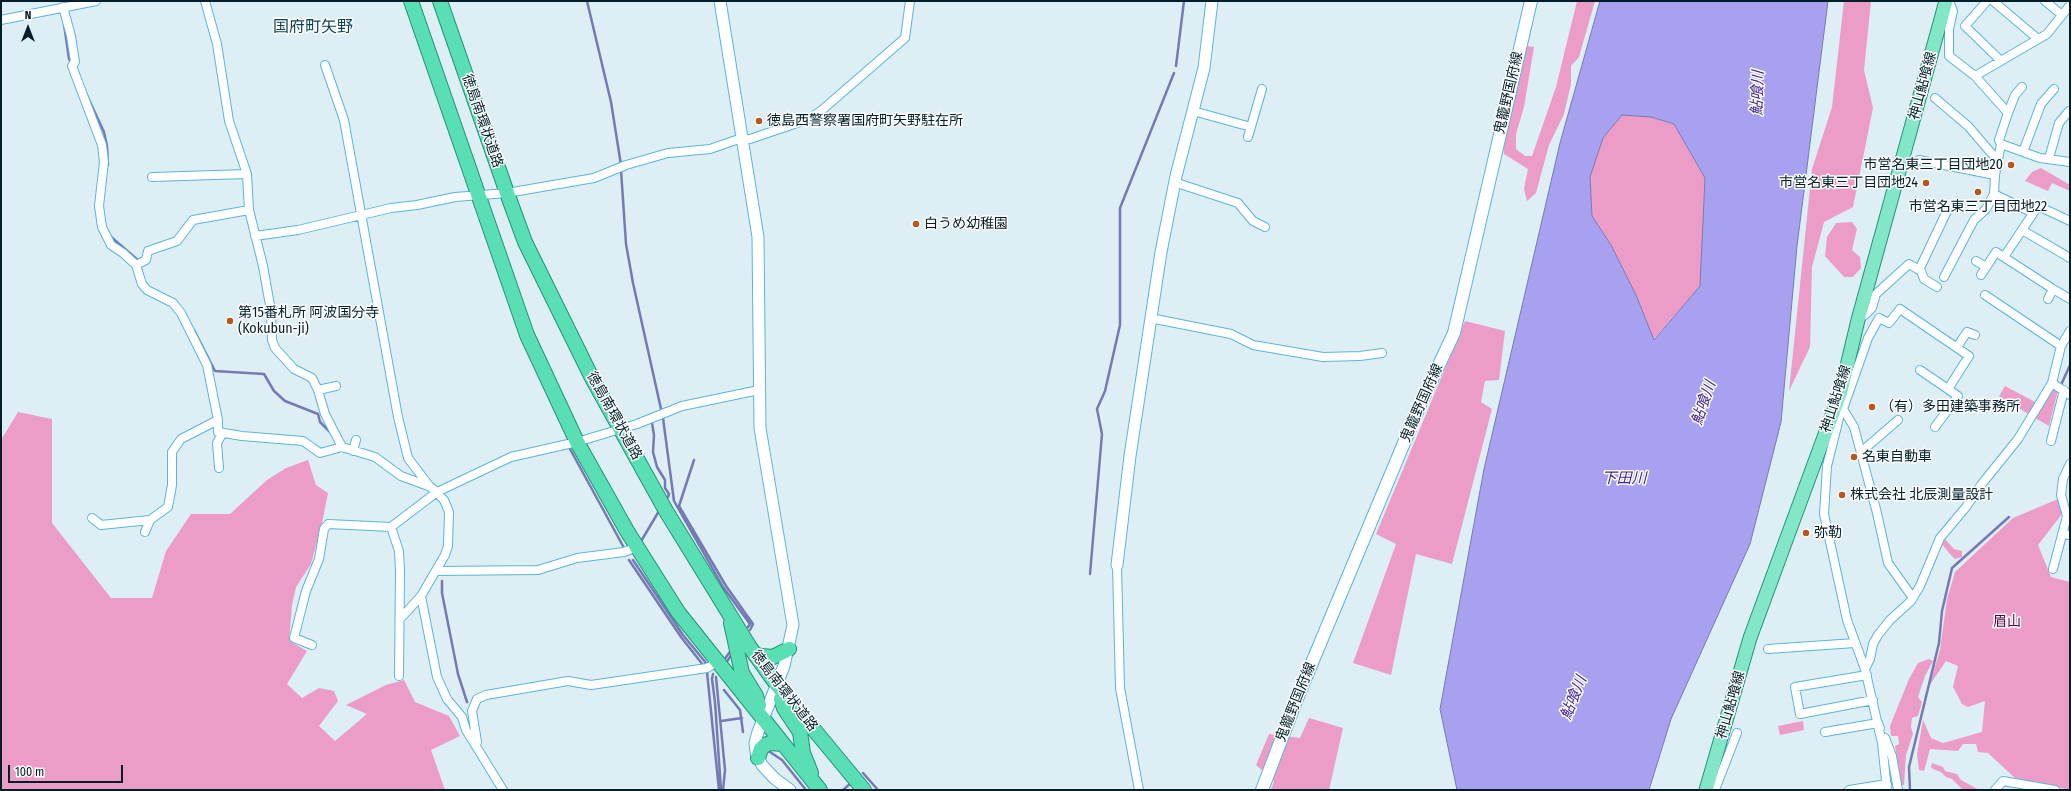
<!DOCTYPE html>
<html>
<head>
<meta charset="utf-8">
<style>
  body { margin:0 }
  #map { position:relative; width:2071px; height:791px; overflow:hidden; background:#ddeef5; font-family:"Fira Sans Condensed",sans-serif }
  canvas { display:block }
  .frame { position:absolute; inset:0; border:2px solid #011e29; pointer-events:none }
  .north { position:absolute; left:8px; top:8px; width:40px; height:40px; -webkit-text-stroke:3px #fff; paint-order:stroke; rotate:0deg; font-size:11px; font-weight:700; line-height:16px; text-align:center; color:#011e29 }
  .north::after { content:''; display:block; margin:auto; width:14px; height:18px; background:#011e29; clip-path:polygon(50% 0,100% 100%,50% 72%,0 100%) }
  .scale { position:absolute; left:8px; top:765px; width:115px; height:18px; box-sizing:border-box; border:2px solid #011e29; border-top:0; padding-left:5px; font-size:12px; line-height:14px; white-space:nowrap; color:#011e29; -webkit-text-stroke:3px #fff; paint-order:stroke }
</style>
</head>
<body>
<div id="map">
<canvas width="2071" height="791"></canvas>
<div class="frame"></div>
<div class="north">N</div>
<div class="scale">100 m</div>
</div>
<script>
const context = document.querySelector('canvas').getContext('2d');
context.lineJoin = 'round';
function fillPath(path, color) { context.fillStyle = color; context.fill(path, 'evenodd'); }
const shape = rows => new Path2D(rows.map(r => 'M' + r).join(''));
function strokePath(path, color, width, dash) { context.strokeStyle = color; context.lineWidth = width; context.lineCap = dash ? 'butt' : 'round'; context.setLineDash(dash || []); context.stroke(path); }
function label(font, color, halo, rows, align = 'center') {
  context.font = font + ' "Fira Sans Condensed","Noto Sans JP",sans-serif'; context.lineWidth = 3; context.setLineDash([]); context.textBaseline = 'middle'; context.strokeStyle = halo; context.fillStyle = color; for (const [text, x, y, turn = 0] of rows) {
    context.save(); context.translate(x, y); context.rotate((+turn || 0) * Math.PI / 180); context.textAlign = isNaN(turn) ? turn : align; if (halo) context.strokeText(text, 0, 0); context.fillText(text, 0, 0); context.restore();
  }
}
fillPath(shape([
  [1577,1,1595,1,1579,57,1571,66,1571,84,1564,114,1549,145,1536,193,1527,201,1524,189,1528,169,1504,154,1503,142,1527,46,1534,47,1524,107,1516,134,1516,149,1525,156,1532,156,1556,87],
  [1844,1,1871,1,1864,70,1873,108,1853,207,1824,222,1812,267,1810,347,1789,391,1812,169,1832,107],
  [1622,115,1651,117,1674,124,1705,178,1700,286,1653,340,1636,295,1611,245,1592,216,1590,177,1603,138],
  [2041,168,2070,185,2070,191,2052,183,2048,191,2025,181,2032,172],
  [1852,222,1857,229,1852,250,1860,257,1861,268,1853,277,1844,277,1825,256,1827,237,1836,223],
  [1465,321,1505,331,1499,380,1485,381,1481,402,1492,409,1452,564,1416,554,1391,675,1353,663,1396,544,1376,534],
  [2005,386,2037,403,2030,415,1999,396],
  [2053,387,2058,390,2049,426,2035,418],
  [18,412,52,419,52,523,111,598,152,598,166,551,191,514,230,514,267,480,286,468,308,460,316,485,328,493,322,523,311,564,296,587,292,605,289,641,307,651,287,684,302,698,319,688,334,691,338,701,319,726,335,741,367,714,346,705,386,685,404,680,415,702,449,716,460,736,431,750,445,790,1,790,1,440],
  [2058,499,2062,514,2038,545,2051,577,2070,582,2070,790,2015,778,1988,753,1978,752,1976,744,1963,744,1958,751,1930,749,1924,771,1919,770,1917,754,1923,720,1931,738,1943,743,1982,732,1985,701,1968,707,1962,704,1953,687,1958,666,1946,661,1929,686,1940,650,1947,599,1955,572,2013,518],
  [1943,537,1954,549,1962,551,1962,557,1955,559,1950,554,1941,543],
  [1929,659,1933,661,1925,676,1918,697,1922,702,1918,716,1912,718,1911,727,1913,734,1906,755,1904,785,1901,785,1895,746,1899,744,1898,736,1891,736,1890,726,1909,679,1918,663],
  [1309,718,1343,728,1329,790,1271,790,1274,781,1256,765,1269,734,1300,738],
  [1803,721,1804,730,1780,735,1778,726],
  [1932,763,1943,767,1945,771,1957,774,1961,780,1979,790,1962,789,1952,779,1946,777,1941,772,1933,769,1931,767]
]), '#ec9dc7');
const water = shape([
  [1600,1,1828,1,1797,246,1781,422,1750,544,1671,719,1649,790,1457,790,1440,709,1484,469,1560,143,1600,1],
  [1622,115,1651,117,1674,124,1705,178,1700,286,1654,340,1636,295,1611,245,1592,216,1590,177,1603,138,1622,115]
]);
fillPath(water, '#a7a1ef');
strokePath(water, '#757ab4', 1);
strokePath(shape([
  [587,1,611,102,621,165],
  [64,24,69,59,72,63],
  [1176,66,1184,1],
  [84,89,104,132,107,146,108,165],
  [621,170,626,244,633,283,663,418,674,501,723,587,750,624,748,627],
  [110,236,139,261,142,273],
  [194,330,215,371,264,374,274,391,285,401,318,414,320,422,331,433],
  [2061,385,2070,365],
  [652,423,654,435,653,452,657,467,665,480,665,488,669,494,668,497],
  [570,449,623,546],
  [694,460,679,506,726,586,753,624,750,630],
  [640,543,659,511],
  [629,560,681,637,703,665],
  [633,560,683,635,706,663],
  [1090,574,1102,434,1097,409,1105,391,1120,325,1120,208,1174,73],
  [442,581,442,593,458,674,467,702],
  [724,660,732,649],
  [726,663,732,654],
  [707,672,719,790],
  [713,674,712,679,715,702,721,790],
  [716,677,725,770,723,790],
  [724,690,740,710,743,732],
  [721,721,742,718],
  [767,750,782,760,806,790],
  [863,773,878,790],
  [843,790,851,783],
  [1910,790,1909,767,1939,643,1942,611,1952,568,2009,517]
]), '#757ab4', 2.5);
const minor = shape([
  [205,1,217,44,229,121,247,174,249,210,263,266,271,311,272,340,275,348,294,369,312,378,318,390,325,414,342,447,375,457,401,476,431,487,444,500,449,512,448,546,445,555,421,596,437,677,447,699,462,717,466,730,503,790],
  [1949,1,1953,11,1949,29,1949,56,1975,76,2008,113,1999,140,2001,144],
  [1987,1,1965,26,2001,61],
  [1993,1,2038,39],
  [2045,1,2062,15],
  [63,7,71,36,75,62,72,66,102,145,104,162,99,206,102,227,111,245,123,253,136,265,142,284,147,290,173,303,181,313,207,365,218,420,218,432,242,436,303,441,320,453,342,447],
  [1,20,96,1],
  [325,65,344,120,398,417,408,458,430,487],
  [1975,76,2047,34,2070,5],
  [1935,98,1968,126,1998,161],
  [1193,111,1251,127],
  [2008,113,2015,95,2022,87],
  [1248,137,1262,89],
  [2023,152,2041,104,2054,89],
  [2049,158,2059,123,2069,111,2070,112],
  [1919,160,1995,175,1994,194],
  [1995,175,2001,144,2040,158,2070,162],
  [152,177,247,174],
  [1174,182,1238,203,1253,221,1265,227],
  [2022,230,2038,206,2070,221],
  [255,236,298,230,391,208,417,205,455,197,507,193,594,178,626,165,668,153,710,149,736,140,750,139,809,119,822,110,905,38,910,1],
  [2004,257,2022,230,2070,258],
  [1976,261,1986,267],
  [136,265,146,260,148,251,177,241,193,220,249,210],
  [1919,270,1947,211],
  [1981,275,1996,252,2053,289],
  [1944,277,1974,220,1986,209,1994,194,2033,213],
  [1985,295,2061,346],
  [2048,299,2053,289,2070,299],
  [1150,318,1231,334,1253,345,1323,357,1360,356,1382,353],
  [1858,320,1867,313,1872,308,1876,294,1909,264,1921,271,1924,279,1937,287],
  [1957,347,1967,332,1975,335],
  [1920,370,1958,396,1935,427],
  [2052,383,2070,395],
  [318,390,336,386],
  [1842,406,1827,466,1824,514,1847,620,1865,669],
  [2051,441,2064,390],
  [353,451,356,440],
  [1861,452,1898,420],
  [219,468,217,443,222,434],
  [92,518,101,525,150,520,168,507,172,485,172,452,181,439,218,420],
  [391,527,399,551,400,571,399,676],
  [145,532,150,520],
  [2062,534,2070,535],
  [1117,565,1120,688,1139,790],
  [2053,569,2067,516,2061,495,2063,479,2070,464],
  [437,571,538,570,577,558,624,552,637,547],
  [1913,598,1888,563,1877,513,1854,427,1843,409,1868,338,1879,318,1889,323,1900,309,1969,356,1948,389],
  [400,619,421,596],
  [312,645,294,638,306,591,319,559,324,529,328,524,391,527,437,492,511,457,577,442,637,424,682,406,759,390],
  [1768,649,1855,643],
  [1867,675,1795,687,1800,714,1873,700],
  [1825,732,1878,723,1880,728],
  [1885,738,1892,756,1898,790],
  [477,742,472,711,477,699,486,695,568,681,591,685,707,668,717,662],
  [1716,787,1737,733],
  [1849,790,1887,784],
  [1887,790,1882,743,1865,669,1870,659,1873,644,1878,635,1890,620,1911,601,1920,586,1940,538,1966,507,1981,485,2018,439,2052,383,2061,346,2070,331],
  [1995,790,2003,781,2055,790]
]);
const tertiary = shape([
  [720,1,758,237,760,428,793,625,784,666,758,732,755,743,756,752,762,765,774,778,790,790],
  [1117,565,1130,456,1161,252,1176,176,1204,68,1212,1]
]);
const secondary = shape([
  [1262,790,1296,701,1419,407,1454,333,1531,1]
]);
const primary = shape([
  [1706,790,1750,638,1841,391,1858,320,1946,1]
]);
const trunk = shape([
  [411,1,527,335,577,442,627,531,678,612,820,790],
  [440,1,507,193,525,242,591,376,666,511,749,646,777,685,864,790],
  [731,623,742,673,756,696,759,705],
  [755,654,761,656,773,657,789,649],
  [781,699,784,708,800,732,803,753,811,773],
  [758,758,761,749,765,745,770,743,783,744]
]);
strokePath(minor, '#58b6db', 10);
strokePath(tertiary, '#58b6db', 13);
strokePath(secondary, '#58b6db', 14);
strokePath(primary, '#209578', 15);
strokePath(trunk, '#209578', 16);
strokePath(minor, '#fff', 8);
strokePath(tertiary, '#fff', 11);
strokePath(secondary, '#fff', 12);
strokePath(primary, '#83e6c7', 13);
strokePath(trunk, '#5adeb4', 14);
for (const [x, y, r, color] of [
  [759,121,4,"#b8561b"],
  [2011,165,4,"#b8561b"],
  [1926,183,4,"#b8561b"],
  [1978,192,4,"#b8561b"],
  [916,224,4,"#b8561b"],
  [230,321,4,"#b8561b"],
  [1872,407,4,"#b8561b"],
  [1854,457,4,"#b8561b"],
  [1842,495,4,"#b8561b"],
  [1806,533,4,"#b8561b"]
]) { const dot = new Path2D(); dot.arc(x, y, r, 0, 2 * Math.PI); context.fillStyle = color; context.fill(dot); strokePath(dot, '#fff', 1.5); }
label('14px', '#011e29', '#fff', [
  ["神山鮎喰線",1923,86,-75],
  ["鬼籠野国府線",1509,93,-77],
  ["徳島南環状道路",482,121,71],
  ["神山鮎喰線",1836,399,-72],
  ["鬼籠野国府線",1422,403,-66],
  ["徳島南環状道路",614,416,61],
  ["徳島南環状道路",784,691,52],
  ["鬼籠野国府線",1296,702,-68],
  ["神山鮎喰線",1731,705,-74]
]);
label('14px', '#011e29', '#fff', [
  ["徳島西警察署国府町矢野駐在所",767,121],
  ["市営名東三丁目団地20",2003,165,"right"],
  ["市営名東三丁目団地24",1918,183,"right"],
  ["市営名東三丁目団地22",1978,207,"center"],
  ["白うめ幼稚園",924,224],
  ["第15番札所 阿波国分寺",238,313],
  ["(Kokubun-ji)",238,329],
  ["（有）多田建築事務所",1880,407],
  ["名東自動車",1862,457],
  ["株式会社 北辰測量設計",1850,495],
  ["弥勒",1814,533]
], 'left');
label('14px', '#5e0040', '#fff', [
  ["眉山",2007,622]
]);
label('italic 15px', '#412494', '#fff', [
  ["鮎喰川",1758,93,-88],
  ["鮎喰川",1704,403,-71],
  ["下田川",1624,479],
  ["鮎喰川",1574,698,-68]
]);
label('16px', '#0e4356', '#fff', [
  ["国府町矢野",313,28]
]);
</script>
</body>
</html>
